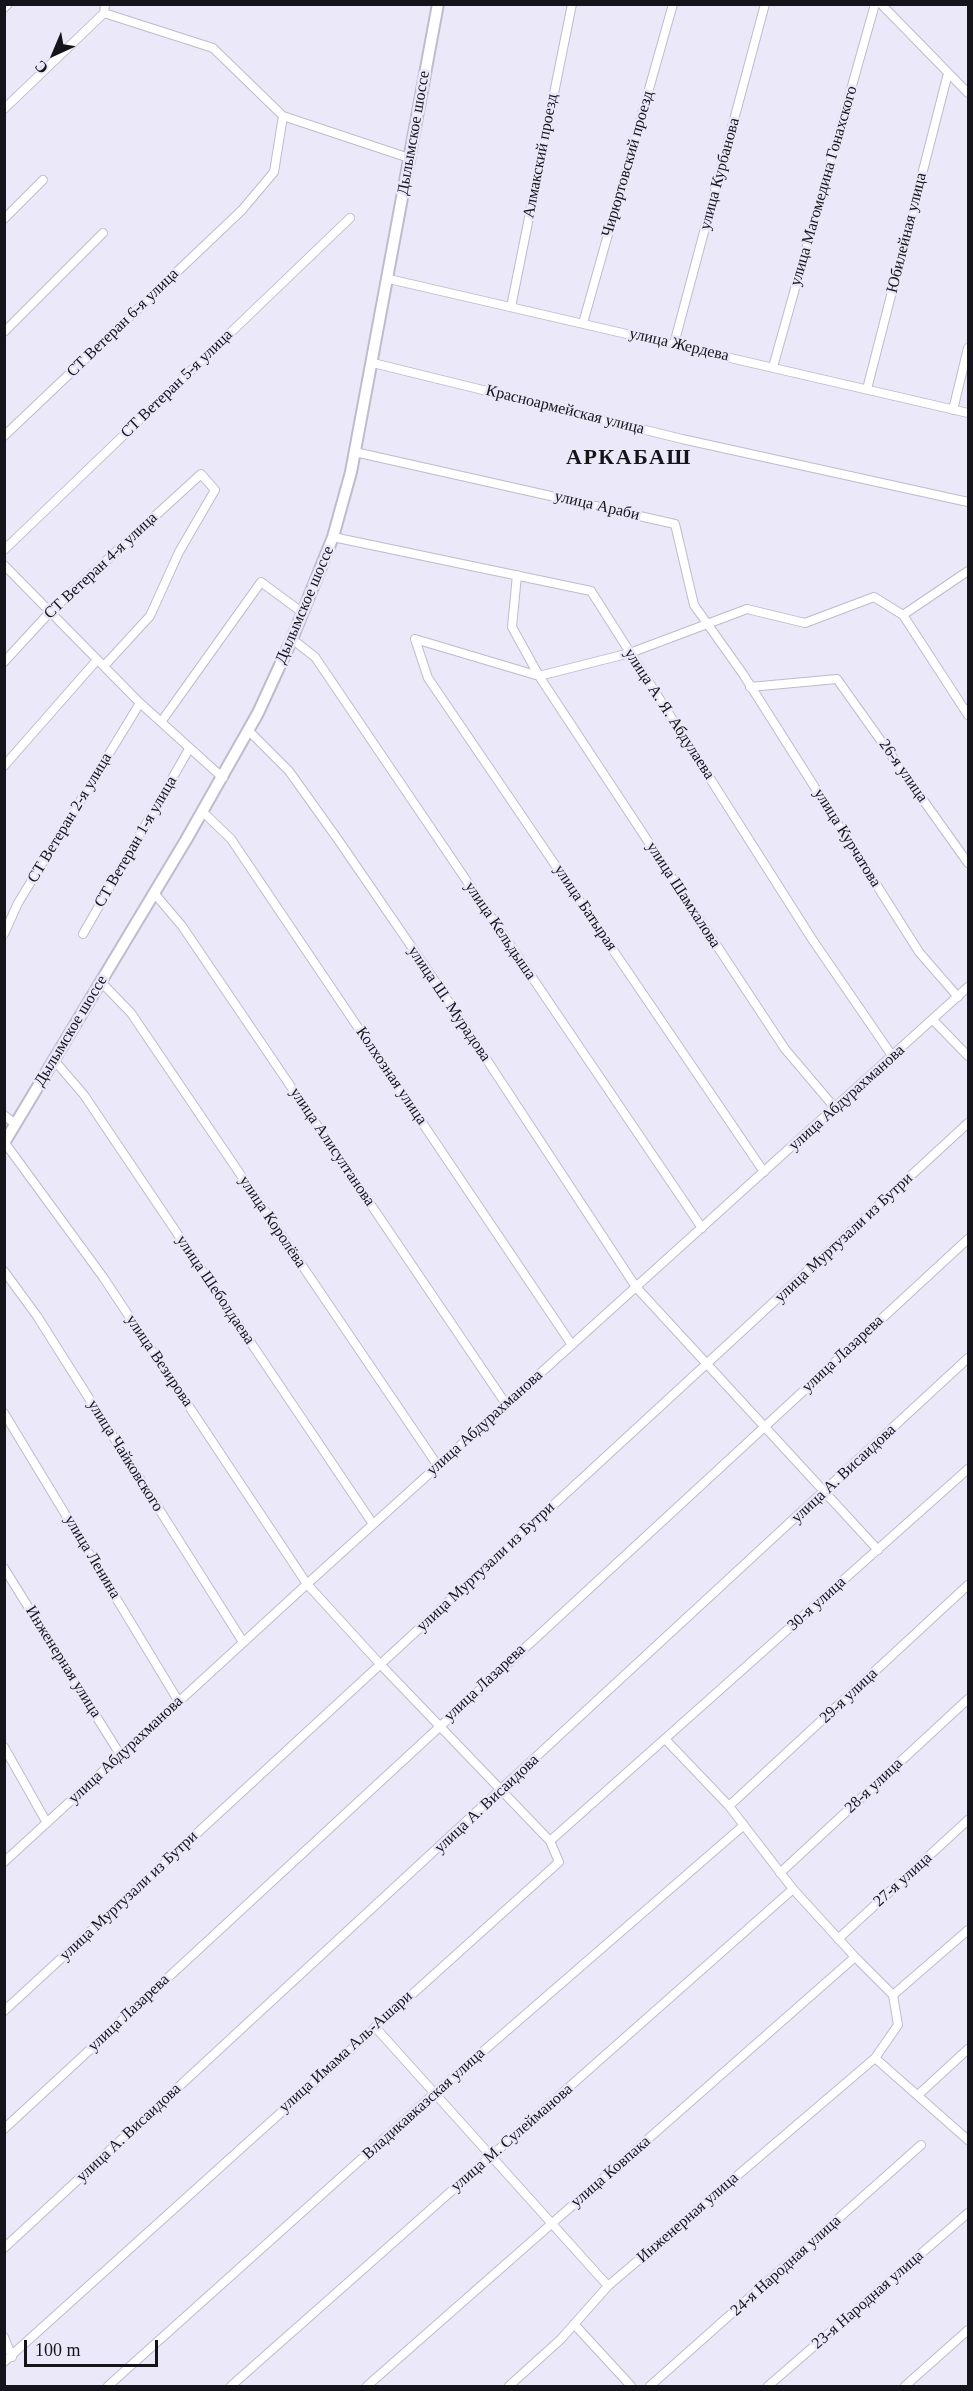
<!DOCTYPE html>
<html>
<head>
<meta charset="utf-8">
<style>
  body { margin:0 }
  #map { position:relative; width:973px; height:2391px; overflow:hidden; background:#ebe8fa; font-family:"Times New Roman",serif }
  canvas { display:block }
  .frame { position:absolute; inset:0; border:6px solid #15141a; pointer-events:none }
  .north { position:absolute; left:24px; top:24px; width:60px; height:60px; -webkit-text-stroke:4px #ebe8fa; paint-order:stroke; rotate:224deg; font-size:16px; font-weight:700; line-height:24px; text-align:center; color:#15141a }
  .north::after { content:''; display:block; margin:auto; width:21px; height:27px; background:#15141a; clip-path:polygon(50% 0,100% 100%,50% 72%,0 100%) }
  .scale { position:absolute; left:24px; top:2340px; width:134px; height:27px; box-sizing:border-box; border:3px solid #15141a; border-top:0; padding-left:8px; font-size:18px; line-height:21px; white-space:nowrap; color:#15141a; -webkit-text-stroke:4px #ebe8fa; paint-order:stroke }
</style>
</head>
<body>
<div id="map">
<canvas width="973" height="2391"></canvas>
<div class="frame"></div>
<div class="north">С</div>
<div class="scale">100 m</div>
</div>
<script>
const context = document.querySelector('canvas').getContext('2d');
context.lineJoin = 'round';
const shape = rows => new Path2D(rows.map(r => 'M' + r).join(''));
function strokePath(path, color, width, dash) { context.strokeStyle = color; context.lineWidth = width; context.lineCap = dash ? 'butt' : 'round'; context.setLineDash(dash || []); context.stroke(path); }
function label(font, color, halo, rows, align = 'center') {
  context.font = font + ' "Times New Roman",serif'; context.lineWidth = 5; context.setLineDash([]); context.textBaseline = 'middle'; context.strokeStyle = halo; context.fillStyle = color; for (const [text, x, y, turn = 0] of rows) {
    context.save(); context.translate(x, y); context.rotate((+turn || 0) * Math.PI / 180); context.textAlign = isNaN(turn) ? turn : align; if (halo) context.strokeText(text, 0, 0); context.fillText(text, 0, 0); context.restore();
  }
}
const street = shape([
  [881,4,968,93],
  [4,8,8,4],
  [104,13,213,48,283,116],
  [4,109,104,13,105,4],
  [4,219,43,180],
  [389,279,968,413],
  [511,307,572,4],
  [583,323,673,4],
  [4,332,103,233],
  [674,344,765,4],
  [373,363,682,439,968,502],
  [773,367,875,4],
  [867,389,947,77],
  [953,410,968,348],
  [4,436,242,210,274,172,283,116,409,158],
  [355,452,675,524,694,605,743,674,919,952,958,997],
  [333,537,591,591,812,939,893,1057],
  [4,550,350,218],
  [4,565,140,703,223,778],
  [517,575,512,627,539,676,785,1049,835,1108],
  [903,615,968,715],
  [292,639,315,657,702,1228],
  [415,639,428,678,764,1172],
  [415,639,539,676,630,653,747,609,805,623,874,597,903,615,968,571],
  [4,662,50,612,201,474,215,490,179,552,150,616,104,666],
  [750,687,837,679,968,863],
  [161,722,261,582,303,613],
  [249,731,289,771,339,841,435,981,636,1287,878,1550],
  [4,766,97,660],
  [203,812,231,839,572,1345],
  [154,893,182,926,506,1404],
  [4,934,18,903,140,703],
  [83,934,189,749],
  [101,982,131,1013,438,1466],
  [933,1020,968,1056],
  [54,1060,84,1095,373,1524],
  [4,1115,15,1124],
  [5,1143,103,1277,307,1584,380,1664,550,1841],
  [4,1271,37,1316,243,1642],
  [4,1413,179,1702],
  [4,1568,121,1756],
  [4,1747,47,1823],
  [729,1806,968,1585],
  [4,1862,307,1584,968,987],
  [780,1873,968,1699],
  [838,1939,968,1820],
  [893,1995,968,1930],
  [4,2011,968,1123],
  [375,2027,608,2286],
  [875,2058,968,2140],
  [918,2095,968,2049],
  [4,2129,968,1239],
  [4,2248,968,1358],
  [574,2324,631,2386],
  [4,2337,12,2357],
  [4,2362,559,1862,550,1841,968,1469],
  [108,2386,435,2093,744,1825],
  [231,2386,793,1889],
  [367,2386,855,1957],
  [509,2386,561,2339,608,2286,875,2058,898,2025,893,1995,855,1957,793,1889,729,1806,665,1739],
  [650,2386,921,2145],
  [768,2386,968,2213],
  [905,2386,968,2330]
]);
const secondary = shape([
  [4,1143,186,840,258,713,292,639,333,537,351,472,438,4]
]);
strokePath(street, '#bebbcc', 10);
strokePath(secondary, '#bebbcc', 14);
strokePath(street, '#fff', 8);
strokePath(secondary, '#fff', 10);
label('16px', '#15141a', '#ebe8fa', [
  ["Дылымское шоссе",414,133,-80],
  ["Алмакский проезд",541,156,-79],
  ["Чирюртовский проезд",628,164,-74],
  ["улица Курбанова",720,174,-75],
  ["улица Магомедина Гонахского",824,186,-74],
  ["Юбилейная улица",907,233,-76],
  ["СТ Ветеран 6-я улица",123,323,-44],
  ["улица Жердева",679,345,13],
  ["СТ Ветеран 5-я улица",177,384,-44],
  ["Красноармейская улица",565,410,14],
  ["улица Араби",597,506,13],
  ["СТ Ветеран 4-я улица",101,566,-43],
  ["Дылымское шоссе",305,605,-67],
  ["улица А. Я. Абдулаева",669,714,57],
  ["26-я улица",903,771,55],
  ["СТ Ветеран 2-я улица",70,818,-59],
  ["улица Курчатова",847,838,58],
  ["СТ Ветеран 1-я улица",136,842,-60],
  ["улица Шамхалова",683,895,57],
  ["улица Батырая",585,908,56],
  ["улица Кельдыша",500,931,56],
  ["улица Ш. Мурадова",449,1004,56],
  ["Дылымское шоссе",71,1031,-59],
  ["Колхозная улица",391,1076,56],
  ["улица Абдурахманова",847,1098,-42],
  ["улица Алисултанова",332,1147,56],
  ["улица Королёва",272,1222,56],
  ["улица Муртузали из Бутри",844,1238,-43],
  ["улица Шеболдаева",215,1290,56],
  ["улица Лазарева",843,1354,-43],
  ["улица Везирова",159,1361,56],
  ["улица Абдурахманова",485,1423,-42],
  ["улица Чайковского",125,1456,58],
  ["улица А. Висаидова",844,1474,-43],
  ["улица Ленина",92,1557,59],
  ["улица Муртузали из Бутри",486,1567,-43],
  ["30-я улица",817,1604,-42],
  ["Инженерная улица",63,1662,58],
  ["улица Лазарева",485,1683,-43],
  ["29-я улица",849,1696,-43],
  ["улица Абдурахманова",126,1750,-43],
  ["28-я улица",874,1786,-43],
  ["улица А. Висаидова",487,1804,-43],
  ["27-я улица",903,1880,-42],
  ["улица Муртузали из Бутри",129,1896,-43],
  ["улица Лазарева",129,2013,-43],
  ["улица Имама Аль-Ашари",346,2052,-42],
  ["Владикавказская улица",424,2104,-42],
  ["улица А. Висаидова",129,2133,-43],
  ["улица М. Сулейманова",512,2138,-41],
  ["улица Ковпака",611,2172,-41],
  ["Инженерная улица",688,2218,-41],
  ["24-я Народная улица",786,2266,-42],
  ["23-я Народная улица",868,2300,-41]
]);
context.letterSpacing = '1.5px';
label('bold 22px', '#15141a', '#ebe8fa', [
  ["АРКАБАШ",629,458]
]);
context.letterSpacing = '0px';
</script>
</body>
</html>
